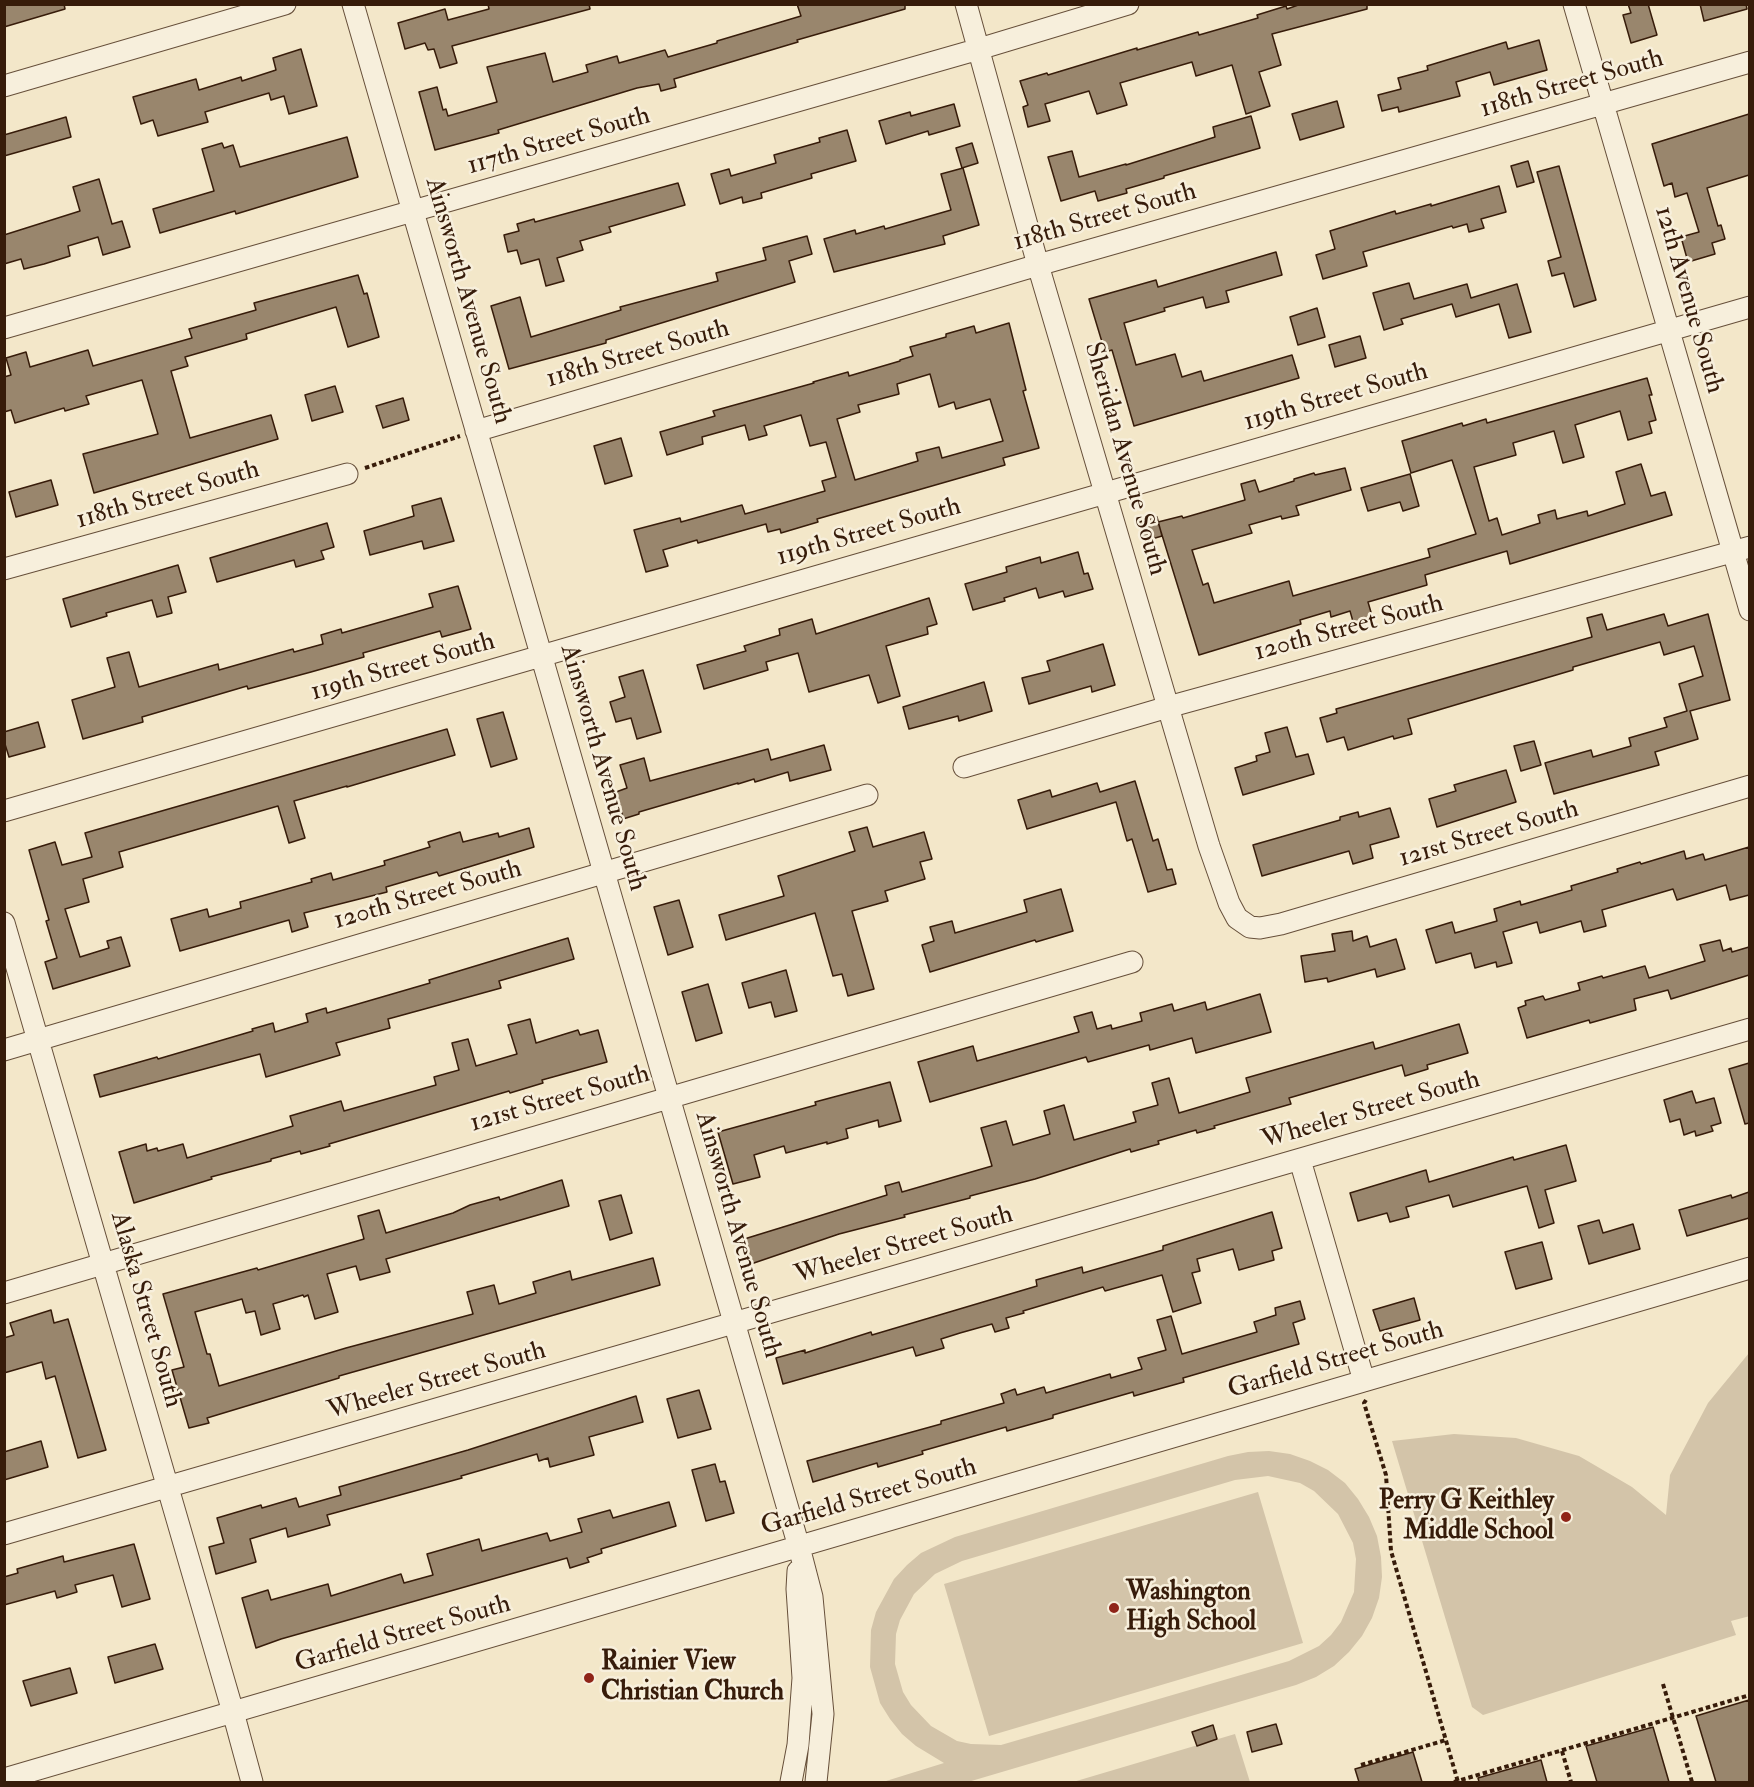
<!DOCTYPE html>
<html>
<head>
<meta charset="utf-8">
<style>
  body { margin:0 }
  #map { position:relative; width:1754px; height:1787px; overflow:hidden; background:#f3e7c9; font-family:"IM FELL Double Pica",serif }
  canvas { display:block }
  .frame { position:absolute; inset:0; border:6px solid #371c0a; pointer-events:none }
</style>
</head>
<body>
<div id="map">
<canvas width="1754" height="1787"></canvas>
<div class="frame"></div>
</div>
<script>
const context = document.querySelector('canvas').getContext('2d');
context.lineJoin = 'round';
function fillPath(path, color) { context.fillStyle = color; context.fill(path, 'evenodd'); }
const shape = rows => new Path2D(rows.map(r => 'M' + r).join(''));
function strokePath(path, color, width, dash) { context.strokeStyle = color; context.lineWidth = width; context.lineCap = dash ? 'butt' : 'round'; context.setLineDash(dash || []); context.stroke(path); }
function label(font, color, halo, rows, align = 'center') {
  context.font = font + ' "IM FELL Double Pica",serif'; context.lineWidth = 5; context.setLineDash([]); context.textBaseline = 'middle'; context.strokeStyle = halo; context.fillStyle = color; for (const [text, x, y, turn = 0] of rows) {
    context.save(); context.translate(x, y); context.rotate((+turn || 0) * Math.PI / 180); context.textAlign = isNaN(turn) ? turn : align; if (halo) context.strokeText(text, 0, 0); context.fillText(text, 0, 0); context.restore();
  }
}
fillPath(shape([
  [1749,1353,1750,1616,1731,1621,1736,1635,1483,1715,1472,1707,1392,1441,1454,1434,1516,1438,1579,1456,1632,1487,1666,1515,1670,1475,1708,1403],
  [1269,1451,1290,1454,1310,1461,1328,1470,1345,1483,1358,1499,1369,1517,1377,1536,1381,1557,1382,1577,1379,1598,1372,1618,1362,1636,1349,1652,1334,1666,1316,1677,1296,1685,968,1782,886,1782,886,1781,944,1763,916,1746,902,1734,890,1719,880,1703,870,1667,871,1630,876,1612,894,1579,907,1565,921,1553,955,1537,1228,1456,1248,1452],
  [1268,1476,1300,1483,1314,1491,1338,1514,1353,1543,1356,1559,1354,1592,1341,1622,1331,1635,1319,1646,1289,1661,1001,1745,971,1744,957,1741,931,1726,911,1705,903,1692,895,1664,896,1634,900,1620,914,1594,935,1574,962,1561,1235,1480],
  [1258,1492,1303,1643,989,1736,944,1584],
  [1235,1734,1250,1782,1073,1782]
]), '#d3c4a9');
const building = shape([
  [4,4,64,4,65,9,4,27,4,4],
  [488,4,589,4,590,9,452,46,457,63,440,68,434,49,428,50,425,43,405,49,398,23,445,9,448,20,489,9,488,4],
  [797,4,905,4,905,9,797,40,798,42,674,79,676,87,661,91,659,84,637,88,498,130,499,133,435,150,419,92,437,87,443,110,446,109,448,116,497,102,487,67,545,53,553,82,588,72,586,65,617,56,619,63,665,50,668,57,717,43,717,41,801,16,797,4],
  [1301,4,1367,4,1367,9,1272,34,1281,65,1259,72,1270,106,1246,114,1232,65,1196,76,1192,62,1120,83,1127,105,1097,114,1089,91,1045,104,1050,121,1028,127,1023,107,1028,105,1020,81,1047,73,1048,75,1137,48,1137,50,1198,32,1199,35,1258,18,1257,15,1286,6,1287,9,1301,4],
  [1628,4,1648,4,1657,35,1631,43,1623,15,1631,13,1628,4],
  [1700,4,1746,4,1747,9,1704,21,1700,4],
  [1539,40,1547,70,1494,85,1490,72,1456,82,1460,96,1399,112,1398,107,1382,111,1378,95,1401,89,1398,78,1428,70,1427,66,1506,42,1508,49,1539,40],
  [301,49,317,106,289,114,284,96,271,100,269,93,205,112,208,122,158,136,153,120,141,124,133,97,196,79,199,90,241,77,242,81,276,70,273,58,301,49],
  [1337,101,1344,127,1300,140,1292,114,1337,101],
  [954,104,960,126,929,135,928,131,886,144,879,121,910,112,911,116,954,104],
  [1749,114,1749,175,1707,188,1718,226,1721,225,1725,239,1712,243,1715,254,1688,262,1681,237,1699,232,1687,193,1675,197,1672,183,1664,186,1652,144,1749,114],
  [1251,116,1260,148,1164,176,1164,178,1126,189,1127,193,1098,201,1095,191,1061,201,1048,157,1072,151,1079,177,1126,164,1126,165,1215,137,1213,127,1251,116],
  [66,117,71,137,4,156,4,135,66,117],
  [847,130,856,161,811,174,812,178,761,193,762,198,743,203,742,197,720,204,711,174,729,169,731,176,776,163,774,155,820,142,819,138,847,130],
  [347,137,358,177,236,214,235,211,160,233,153,209,214,191,202,149,222,143,224,148,233,145,240,167,347,137],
  [972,143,978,163,962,168,956,148,972,143],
  [1528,161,1534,182,1517,187,1511,166,1528,161],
  [1559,166,1596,300,1574,307,1564,273,1552,276,1548,261,1561,257,1537,172,1559,166],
  [963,168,979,225,943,236,945,244,834,272,824,239,855,230,856,234,884,226,885,229,951,210,941,174,963,168],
  [99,179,112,224,122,221,130,247,103,255,98,237,68,246,70,256,44,264,24,269,21,259,4,264,4,235,80,211,73,187,99,179],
  [678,183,685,205,609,227,611,232,580,241,583,250,557,258,564,281,546,286,539,259,521,264,517,250,508,252,504,235,519,231,517,224,534,219,535,222,678,183],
  [1499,186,1506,212,1481,219,1484,228,1469,232,1467,224,1453,228,1452,226,1363,252,1367,266,1323,279,1316,255,1335,249,1330,231,1395,211,1396,214,1431,204,1431,206,1499,186],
  [807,236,812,254,789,261,795,282,606,340,606,343,509,369,491,306,520,297,531,337,621,310,620,307,718,281,716,273,766,260,763,248,807,236],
  [1276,252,1282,275,1226,291,1229,302,1206,308,1203,297,1164,308,1165,311,1124,323,1136,365,1175,354,1182,377,1201,371,1204,381,1292,355,1299,378,1134,426,1112,350,1105,352,1089,299,1156,280,1158,287,1276,252],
  [358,275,364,294,367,293,379,337,348,347,336,307,246,334,247,339,185,357,188,366,171,371,190,438,271,415,278,439,94,493,83,454,158,434,142,380,86,396,89,404,65,411,64,408,15,423,11,410,4,412,4,377,11,375,6,358,26,352,30,367,88,350,93,366,192,338,189,329,256,310,254,303,358,275],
  [1409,283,1414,299,1467,284,1471,298,1517,284,1531,332,1509,338,1499,304,1456,317,1452,304,1401,319,1403,324,1384,330,1373,293,1409,283],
  [1317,308,1325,337,1298,345,1290,317,1317,308],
  [1009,323,1026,390,1023,391,1039,448,1003,458,1005,465,817,519,818,522,781,533,780,529,768,532,766,524,698,543,697,540,663,550,668,566,646,572,634,530,680,518,681,522,742,505,745,514,825,491,822,481,836,477,826,442,810,446,801,415,764,426,767,435,749,440,745,425,702,437,703,444,667,455,660,432,715,416,713,411,814,383,813,382,848,372,849,376,900,361,900,360,913,356,910,347,946,337,946,334,974,326,976,333,1009,323],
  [930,374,939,407,954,402,956,409,990,399,1003,441,942,458,939,447,916,453,918,461,855,480,837,419,860,412,858,405,899,394,897,384,930,374],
  [1360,336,1366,358,1335,367,1329,345,1360,336],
  [1647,378,1652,395,1649,395,1656,420,1649,422,1652,433,1628,440,1620,411,1575,425,1584,457,1563,463,1554,431,1513,443,1516,455,1474,467,1489,521,1497,518,1502,535,1540,523,1538,515,1555,510,1557,519,1587,511,1588,516,1625,504,1616,472,1641,464,1651,496,1665,492,1672,515,1510,564,1507,551,1425,575,1427,585,1368,602,1375,626,1356,632,1350,611,1331,617,1330,611,1300,620,1301,624,1199,655,1158,522,1182,516,1183,518,1245,500,1241,484,1255,480,1259,492,1294,481,1294,479,1314,473,1315,475,1345,468,1351,490,1296,506,1299,515,1282,519,1281,516,1249,525,1252,533,1192,550,1203,585,1208,583,1214,603,1289,581,1293,596,1430,557,1428,549,1476,534,1452,460,1411,473,1402,441,1462,423,1463,426,1486,419,1487,423,1647,378],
  [335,386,343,412,312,421,305,395,335,386],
  [403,398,409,420,383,428,376,406,403,398],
  [621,438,632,476,605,484,594,446,621,438],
  [1410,474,1419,506,1403,511,1400,502,1368,511,1361,488,1410,474],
  [51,480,58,505,16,517,9,492,51,480],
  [441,498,454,541,424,549,422,541,370,555,364,531,414,516,412,506,441,498],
  [1157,517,1162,536,1145,541,1139,522,1157,517],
  [327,523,334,547,321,551,324,559,296,567,294,560,217,582,210,558,327,523],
  [1078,552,1084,574,1088,573,1093,589,1065,597,1063,591,1039,598,1036,588,1004,598,1005,601,973,610,965,584,1007,572,1006,567,1040,557,1041,563,1078,552],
  [178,565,186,592,168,597,172,613,157,617,152,600,106,613,107,616,71,627,63,599,178,565],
  [458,586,471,629,442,637,440,631,363,653,364,657,311,672,248,689,247,686,142,717,143,722,83,739,72,700,115,687,107,658,129,652,139,687,218,664,219,670,293,649,294,652,323,644,321,635,341,629,342,633,433,607,429,594,458,586],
  [929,598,937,624,927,627,928,634,886,646,900,696,878,703,869,675,809,692,798,653,766,662,768,670,704,689,697,665,746,651,744,646,780,635,779,629,812,619,816,634,929,598],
  [1602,614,1607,630,1664,614,1668,626,1708,614,1730,700,1690,711,1698,739,1655,752,1659,765,1554,794,1545,763,1591,750,1593,757,1631,746,1629,738,1667,727,1664,718,1687,711,1679,684,1703,676,1694,646,1664,655,1660,642,1573,667,1573,670,1408,719,1412,734,1394,739,1393,736,1348,750,1344,737,1327,742,1320,718,1337,713,1336,709,1592,637,1587,618,1602,614],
  [1103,644,1115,685,1092,692,1091,686,1029,704,1022,678,1050,671,1047,661,1103,644],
  [643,670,661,732,637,739,631,718,616,722,610,702,625,697,619,677,643,670],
  [984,682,992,711,959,721,958,716,909,729,903,707,984,682],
  [503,712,517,759,491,767,477,719,503,712],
  [38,722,45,747,9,757,4,741,4,732,38,722],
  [1287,727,1296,757,1308,754,1314,774,1243,795,1235,768,1257,761,1256,756,1270,752,1265,733,1287,727],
  [447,729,455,755,347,787,347,786,294,801,305,838,289,843,278,806,119,852,123,867,83,879,89,902,65,909,80,957,109,948,107,941,121,937,130,966,53,989,45,962,57,958,46,921,49,920,29,850,55,842,62,865,92,857,85,833,447,729],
  [1534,741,1541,765,1521,771,1514,746,1534,741],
  [824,745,831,770,790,781,788,772,755,782,754,779,738,784,738,783,639,812,639,814,623,819,622,813,612,816,607,799,617,796,616,792,627,788,620,765,644,758,650,781,768,749,771,760,824,745],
  [1506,770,1516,802,1437,827,1429,799,1456,791,1454,785,1506,770],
  [1135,781,1153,841,1158,839,1167,870,1172,869,1176,884,1148,892,1132,839,1127,841,1116,802,1027,829,1018,800,1050,790,1052,797,1097,783,1100,792,1135,781],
  [1390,808,1399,837,1370,845,1373,858,1353,864,1349,851,1262,876,1253,845,1340,820,1340,817,1358,812,1359,817,1390,808],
  [867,827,873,847,924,832,932,859,920,862,925,879,885,891,888,901,852,911,874,989,848,996,842,974,833,976,815,913,726,940,719,915,784,896,778,876,855,851,849,832,867,827],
  [529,828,534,847,439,876,437,872,386,887,387,892,304,913,308,927,292,932,289,920,180,951,171,919,207,909,209,917,241,908,240,902,312,882,311,879,331,873,333,880,385,865,384,861,430,847,428,842,460,832,463,842,498,833,499,837,529,828],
  [1749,847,1749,895,1730,900,1726,885,1677,900,1673,889,1602,910,1606,926,1584,932,1581,921,1540,933,1537,922,1503,932,1512,963,1497,967,1496,962,1475,968,1471,953,1436,963,1426,930,1452,922,1455,933,1497,921,1494,909,1520,901,1521,905,1572,890,1571,886,1618,872,1617,869,1640,862,1641,864,1684,851,1686,859,1703,854,1705,860,1749,847],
  [1061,889,1073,931,1036,942,1035,940,930,972,922,945,934,941,930,927,952,921,955,933,1027,912,1024,900,1061,889],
  [679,900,693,947,668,955,654,907,679,900],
  [1352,931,1353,941,1367,936,1370,947,1396,939,1405,969,1377,977,1375,969,1328,982,1327,978,1305,982,1301,956,1335,951,1332,934,1352,931],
  [568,938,574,959,499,981,501,988,388,1019,390,1028,336,1043,340,1055,266,1077,260,1054,100,1097,94,1075,157,1057,158,1059,253,1031,252,1029,273,1023,275,1032,308,1022,306,1014,326,1008,327,1013,430,983,429,980,568,938],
  [1720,940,1723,951,1731,948,1732,952,1749,947,1749,975,1671,999,1668,990,1634,999,1636,1010,1590,1023,1589,1020,1527,1038,1518,1008,1526,1005,1525,1001,1543,996,1545,1000,1580,990,1578,983,1602,976,1603,978,1645,966,1649,978,1705,961,1700,945,1720,940],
  [786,970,797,1011,775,1017,771,1002,749,1008,742,983,786,970],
  [708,984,722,1033,696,1041,682,992,708,984],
  [1260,994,1271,1032,1196,1053,1192,1038,1150,1050,1149,1045,1088,1062,1086,1057,930,1102,918,1062,973,1046,977,1061,1079,1032,1074,1017,1092,1012,1097,1029,1111,1025,1112,1029,1142,1021,1140,1013,1172,1004,1174,1011,1205,1002,1207,1010,1260,994],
  [530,1019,536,1043,578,1030,580,1035,598,1030,607,1062,542,1080,543,1083,510,1093,509,1091,329,1144,330,1146,301,1154,300,1151,271,1159,271,1161,211,1177,212,1179,134,1203,119,1152,146,1144,147,1151,157,1148,158,1151,183,1144,187,1158,293,1126,290,1116,341,1101,344,1111,436,1085,434,1077,459,1070,452,1043,468,1039,476,1066,517,1054,508,1025,530,1019],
  [1459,1024,1468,1053,1427,1065,1428,1069,1405,1076,1402,1065,1289,1098,1291,1104,1214,1126,1215,1128,1197,1133,1196,1130,1158,1141,1159,1144,1131,1152,1130,1149,1035,1179,970,1196,970,1198,904,1215,905,1217,839,1234,748,1265,741,1240,887,1195,885,1186,899,1182,902,1192,992,1166,981,1128,1006,1121,1013,1145,1050,1134,1044,1111,1064,1105,1074,1140,1136,1122,1133,1112,1158,1105,1152,1083,1169,1078,1179,1113,1250,1092,1246,1078,1373,1042,1375,1049,1459,1024],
  [1749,1063,1749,1123,1745,1124,1729,1069,1749,1063],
  [890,1082,901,1121,879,1127,878,1120,846,1129,848,1138,827,1144,827,1142,786,1153,784,1146,754,1155,760,1177,733,1184,718,1132,816,1105,815,1102,890,1082],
  [1692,1091,1696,1103,1714,1098,1721,1123,1711,1126,1713,1131,1696,1136,1695,1131,1684,1135,1680,1119,1670,1122,1664,1100,1692,1091],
  [1566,1145,1576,1181,1545,1190,1554,1223,1539,1228,1527,1186,1453,1207,1449,1195,1406,1207,1409,1217,1390,1222,1387,1213,1358,1221,1350,1193,1426,1170,1429,1182,1513,1157,1514,1160,1566,1145],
  [562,1180,569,1206,386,1259,390,1272,360,1280,356,1266,327,1274,338,1312,315,1319,308,1295,304,1297,303,1295,273,1304,280,1329,261,1335,255,1311,246,1313,242,1299,195,1312,207,1354,210,1354,219,1386,346,1348,473,1314,467,1292,494,1285,499,1304,536,1293,533,1282,570,1271,572,1280,653,1258,660,1285,339,1376,339,1378,207,1418,209,1423,189,1428,172,1370,184,1367,163,1294,257,1268,258,1270,364,1239,358,1216,379,1210,386,1233,453,1213,470,1205,499,1197,500,1200,562,1180],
  [1749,1192,1749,1218,1687,1236,1679,1210,1731,1195,1732,1198,1749,1192],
  [621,1195,632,1233,610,1240,599,1201,621,1195],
  [1272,1212,1282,1248,1272,1251,1274,1260,1239,1270,1233,1249,1197,1259,1200,1271,1192,1273,1201,1303,1173,1312,1162,1275,1105,1291,1103,1287,1023,1311,1024,1313,1006,1318,1009,1328,995,1332,992,1324,960,1333,941,1339,944,1348,916,1356,913,1347,783,1384,776,1358,805,1350,805,1353,871,1332,872,1335,1037,1286,1036,1280,1082,1267,1083,1273,1163,1250,1163,1246,1272,1212],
  [1599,1220,1603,1233,1633,1224,1640,1249,1589,1264,1578,1226,1599,1220],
  [1542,1242,1552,1279,1516,1289,1505,1252,1542,1242],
  [1414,1298,1420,1320,1380,1331,1373,1310,1414,1298],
  [1300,1301,1305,1319,1293,1323,1299,1344,1183,1378,1184,1382,1134,1396,1133,1392,1053,1415,1053,1418,1007,1431,1006,1427,922,1451,923,1454,878,1467,877,1463,813,1482,807,1461,941,1424,941,1421,1004,1403,1001,1394,1015,1389,1017,1395,1044,1387,1046,1393,1110,1374,1111,1378,1142,1369,1138,1358,1166,1350,1157,1320,1171,1316,1182,1354,1257,1332,1254,1322,1276,1315,1275,1308,1300,1301],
  [51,1310,54,1323,68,1319,106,1450,78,1458,55,1376,46,1379,42,1362,4,1373,4,1338,14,1335,10,1323,51,1310],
  [699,1390,711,1429,678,1438,667,1399,699,1390],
  [636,1396,643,1422,589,1437,594,1455,550,1467,548,1458,539,1461,537,1454,461,1476,462,1478,327,1515,330,1525,288,1537,286,1528,250,1539,256,1562,216,1574,209,1547,224,1543,217,1518,261,1505,262,1508,296,1498,299,1507,341,1495,339,1487,468,1450,636,1396],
  [41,1441,48,1467,4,1480,4,1452,41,1441],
  [715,1464,720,1482,725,1481,734,1513,706,1521,692,1470,715,1464],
  [669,1502,676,1526,601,1549,602,1553,587,1558,589,1562,570,1568,567,1558,281,1639,256,1648,242,1598,268,1590,271,1600,328,1584,331,1596,401,1574,404,1583,433,1575,427,1554,479,1539,482,1551,547,1533,550,1541,582,1532,578,1519,610,1510,613,1518,669,1502],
  [134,1544,150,1599,122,1607,113,1575,75,1585,77,1592,57,1598,55,1591,4,1605,4,1577,18,1573,17,1569,63,1556,64,1562,134,1544],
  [155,1644,163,1669,115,1683,108,1657,155,1644],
  [70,1668,77,1693,31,1706,23,1681,70,1668],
  [1749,1700,1749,1782,1716,1782,1696,1716,1749,1700],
  [1276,1724,1282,1744,1252,1752,1247,1732,1276,1724],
  [1213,1725,1217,1739,1197,1746,1192,1732,1213,1725],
  [1653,1727,1669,1782,1597,1782,1586,1746,1653,1727],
  [1413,1752,1422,1782,1359,1782,1355,1769,1413,1752],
  [1541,1760,1547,1782,1479,1782,1478,1778,1541,1760]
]);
fillPath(building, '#99866d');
strokePath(building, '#371c0a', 1.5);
const minor = shape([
  [353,4,799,1547,812,1597,823,1714,816,1782],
  [966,4,1038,265,1209,846,1229,903,1237,918,1250,927,1260,928,1281,924,1750,786],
  [1574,4,1750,610],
  [4,86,285,4],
  [4,328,979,49,1128,4],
  [476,431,1038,265,1750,62],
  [4,569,347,474],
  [964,767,1168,707,1750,547],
  [4,811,1750,307],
  [4,923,233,1712,252,1782],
  [4,1050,867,795],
  [1300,1160,1364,1381],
  [4,1293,1132,962],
  [4,1534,1750,1029],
  [4,1779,1750,1268],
  [791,1782,798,1745,803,1678,797,1589,798,1571]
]);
strokePath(minor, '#664f3a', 23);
strokePath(shape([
  [365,468,460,436],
  [1366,1400,1364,1403,1386,1475,1391,1551,1458,1782],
  [1663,1684,1692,1782],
  [1562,1751,1571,1782],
  [1361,1765,1446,1740],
  [1454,1782,1750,1695]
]), '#371c0a', 4, [4.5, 3]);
strokePath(minor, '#f7efdc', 21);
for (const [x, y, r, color] of [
  [1566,1517,6,"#8f2418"],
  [1114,1608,6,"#8f2418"],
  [589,1678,6,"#8f2418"]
]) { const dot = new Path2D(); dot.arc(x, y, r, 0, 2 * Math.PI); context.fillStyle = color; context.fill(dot); strokePath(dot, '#f7efdc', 2); }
label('26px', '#371c0a', '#f7efdc', [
  ["118th Street South",1572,85,-16],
  ["117th Street South",559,142,-16],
  ["118th Street South",1105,218,-16],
  ["12th Avenue South",1688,300,74],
  ["Ainsworth Avenue South",467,301,74],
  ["118th Street South",638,355,-16],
  ["119th Street South",1336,398,-16],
  ["Sheridan Avenue South",1124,459,74],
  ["118th Street South",168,496,-16],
  ["119th Street South",869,533,-16],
  ["120th Street South",1349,629,-15],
  ["119th Street South",403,668,-16],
  ["Ainsworth Avenue South",602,768,74],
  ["121st Street South",1489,835,-16],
  ["120th Street South",428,896,-16],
  ["121st Street South",560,1100,-16],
  ["Wheeler Street South",1371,1111,-16],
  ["Ainsworth Avenue South",737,1235,74],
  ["Wheeler Street South",904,1246,-16],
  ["Alaska Street South",145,1310,74],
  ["Garfield Street South",1336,1361,-16],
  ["Wheeler Street South",437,1382,-16],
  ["Garfield Street South",869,1498,-16],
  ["Garfield Street South",403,1635,-16]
]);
label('bold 26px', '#371c0a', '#f7efdc', [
  ["Perry G Keithley",1554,1502,"right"],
  ["Middle School",1554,1532,"right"],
  ["Washington",1126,1593],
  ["High School",1126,1623],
  ["Rainier View",601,1663],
  ["Christian Church",601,1693]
], 'left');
</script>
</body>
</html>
